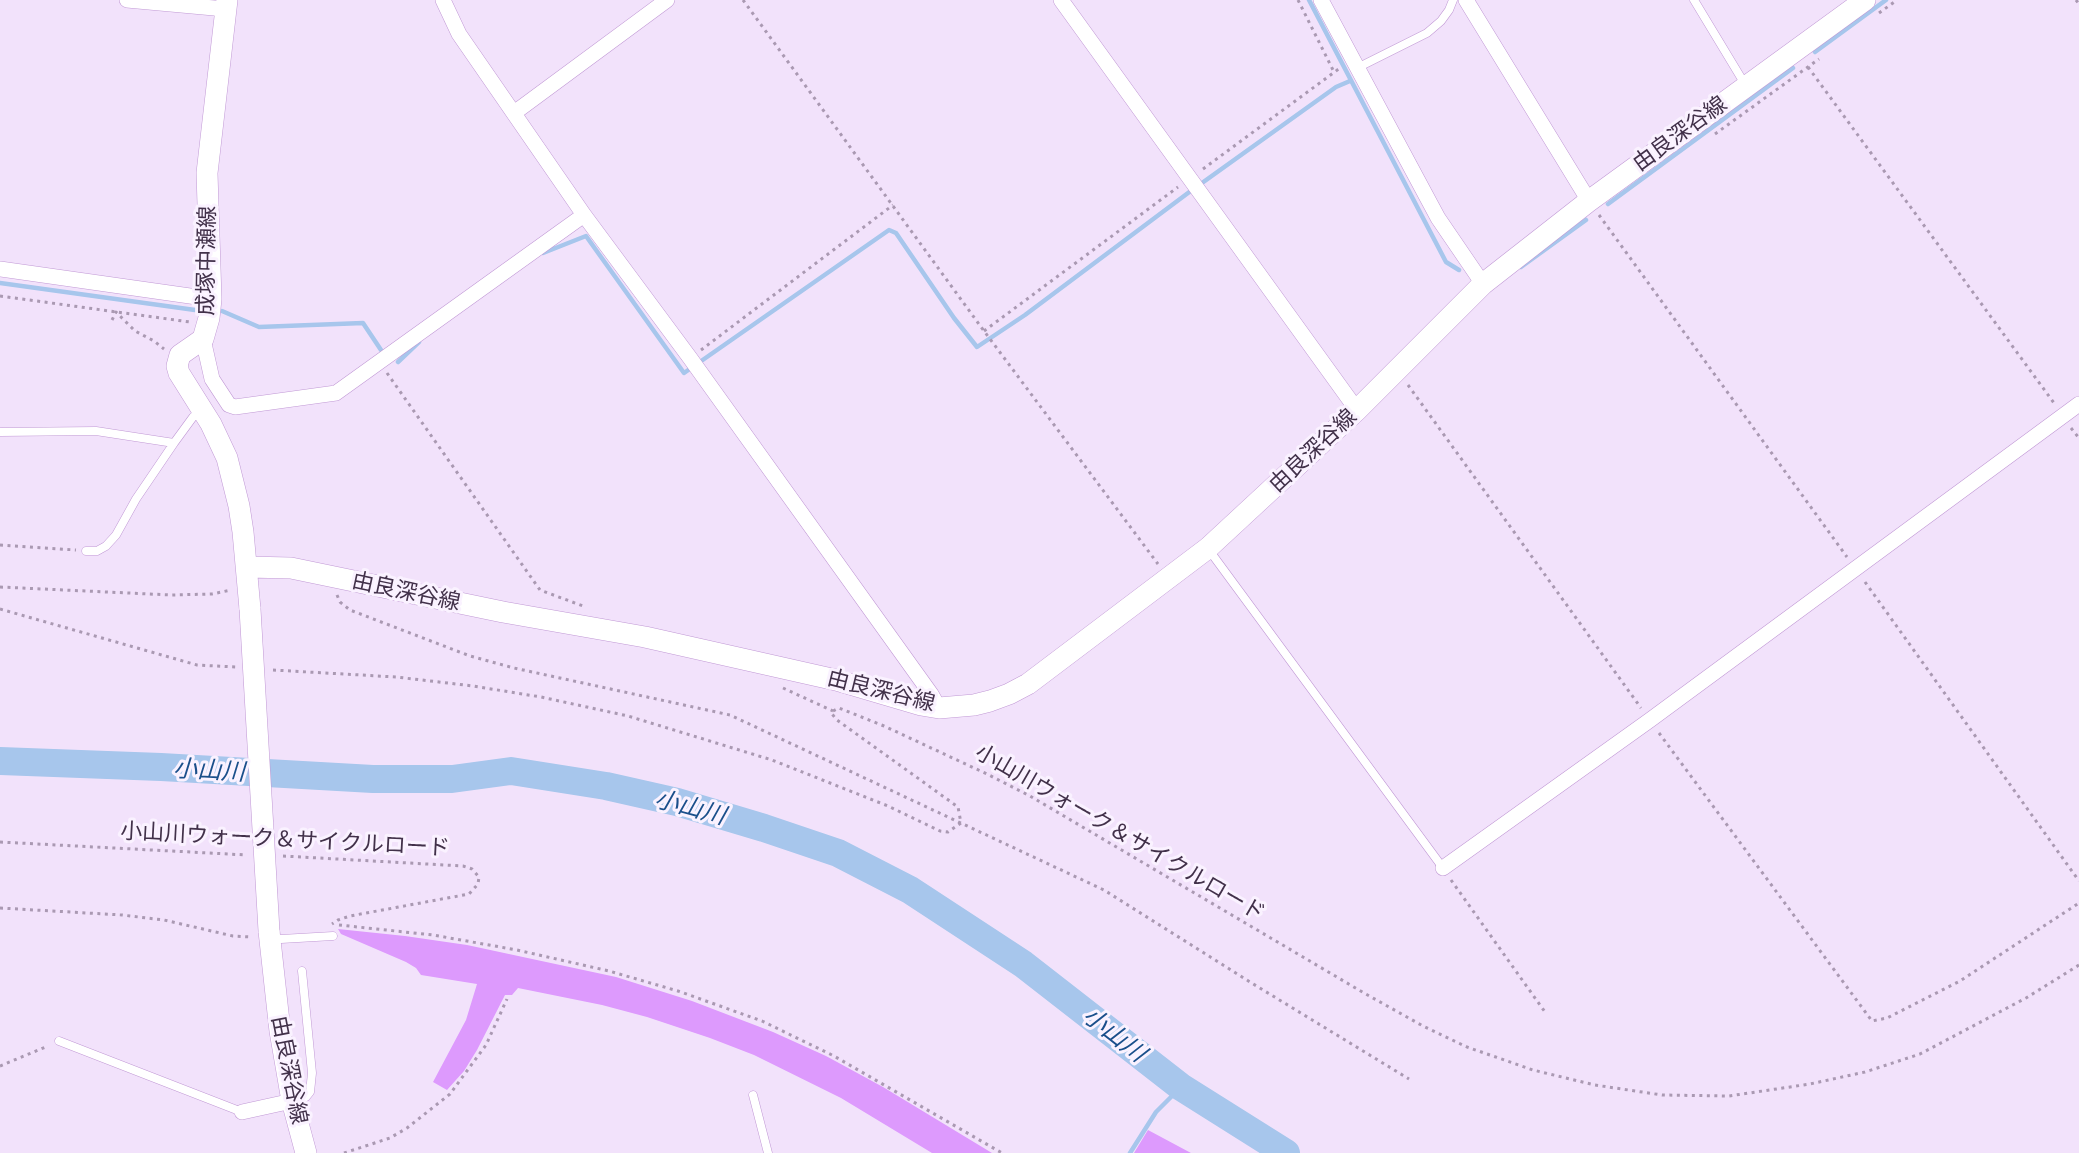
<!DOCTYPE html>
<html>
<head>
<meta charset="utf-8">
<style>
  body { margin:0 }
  canvas { display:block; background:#f2e2fb }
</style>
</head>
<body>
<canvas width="2079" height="1153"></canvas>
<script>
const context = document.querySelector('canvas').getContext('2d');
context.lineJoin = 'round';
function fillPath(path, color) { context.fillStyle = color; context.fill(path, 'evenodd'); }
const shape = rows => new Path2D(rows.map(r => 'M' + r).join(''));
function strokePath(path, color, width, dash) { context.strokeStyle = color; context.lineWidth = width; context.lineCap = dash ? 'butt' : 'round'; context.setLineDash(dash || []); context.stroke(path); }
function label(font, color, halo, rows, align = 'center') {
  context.font = font + ' "Alegreya Sans","Noto Sans JP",sans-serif'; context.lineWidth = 6; context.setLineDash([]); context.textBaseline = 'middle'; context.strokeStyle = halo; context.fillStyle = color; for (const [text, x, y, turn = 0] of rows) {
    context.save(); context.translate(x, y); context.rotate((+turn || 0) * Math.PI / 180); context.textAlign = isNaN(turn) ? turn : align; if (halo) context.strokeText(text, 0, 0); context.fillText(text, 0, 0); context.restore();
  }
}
fillPath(shape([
  [338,929,405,936,467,945,616,977,692,1001,773,1032,826,1056,883,1087,992,1153,932,1153,841,1098,754,1055,710,1038,647,1017,602,1005,518,988,512,995,505,995,477,1050,464,1071,447,1090,433,1082,466,1020,477,984,421,975,416,968,406,962,341,934],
  [1148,1130,1191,1153,1134,1153]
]), '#dd9afd');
strokePath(shape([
  [1309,0,1446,262,1459,270],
  [1815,52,1886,0],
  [1608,204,1793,68],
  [543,253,586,236,684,373,889,230,896,233,954,318,977,347,1025,315,1188,193,1336,87,1350,81],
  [1521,267,1586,220],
  [0,283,195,310],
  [222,311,259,327,363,323,381,350],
  [398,362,419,342],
  [1130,1153,1156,1112,1181,1087]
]), '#a7c6ec', 4.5);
strokePath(shape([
  [0,761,161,767,373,779,452,779,511,771,606,786,677,802,764,828,838,853,910,890,1023,964,1181,1087,1286,1153]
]), '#a7c6ec', 28);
const service = shape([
  [1694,0,1746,86],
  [1357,68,1427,33,1441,21,1449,10,1453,0],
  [0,432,96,431,174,443],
  [1209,550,1443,868],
  [86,551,97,551,106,546,116,535,136,499,174,443,193,417,201,411],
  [271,937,281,939,333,936],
  [59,1041,242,1112],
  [753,1095,768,1153],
  [294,1101,306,1097,310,1092,312,1073,302,971]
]);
const minor = shape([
  [127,0,225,9],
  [443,0,459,34,584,215,690,358,931,694,939,708],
  [1061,0,1357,410],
  [1321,0,1438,218,1483,284],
  [1466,0,1589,201],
  [514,113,667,0],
  [0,269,211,299],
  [203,339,212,379,229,405,235,407,336,393,584,215],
  [1443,868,1650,720,2079,404],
  [242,1112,292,1101]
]);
const secondary = shape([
  [227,0,207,173,211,299,209,318,203,339,180,355,177,366,179,373,211,424,227,458,239,506,243,532,250,609],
  [247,567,291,568,503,612,645,637,836,680,921,705,939,708,974,705,990,701,1009,694,1028,684,1208,548,1357,410,1483,284,1589,201,1865,0],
  [269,931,280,1031,292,1101,306,1153]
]);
strokePath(service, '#c199d5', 9);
strokePath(minor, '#c199d5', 16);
strokePath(secondary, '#c199d5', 22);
strokePath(shape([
  [743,0,984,331,1158,564],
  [1298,0,1334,72],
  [2076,0,2079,4],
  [1879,13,1897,0],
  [1808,67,2054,403],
  [1715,134,1819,59],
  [1203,169,1340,68],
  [1599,215,1847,557],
  [0,296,190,322],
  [112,320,116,312,135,331,154,341,164,349],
  [984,331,1178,187],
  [701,350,893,205],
  [387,373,540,590,583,606],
  [1408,385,1641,708],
  [2071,428,2079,438],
  [0,545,76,550],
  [1865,582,2079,881],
  [0,587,171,595,212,594,231,590],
  [337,595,340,602,350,610,470,656,514,668,730,715,1104,890,1250,982,1409,1079],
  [0,609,197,665,236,667],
  [273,670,396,677,473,686,541,697,628,716,772,760,888,806,940,831,948,832,961,823,958,807,837,720,832,714,833,711],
  [783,688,833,711],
  [833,711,839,708,884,726,987,774,1030,796,1364,993,1423,1026,1467,1047,1533,1070,1595,1085,1662,1095,1729,1096,1810,1084,1865,1072,1920,1054,2026,998,2079,965],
  [1659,733,1872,1021,1887,1018,1960,981,2079,903],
  [0,842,247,855],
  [283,856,463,866,472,869,479,877,478,884,469,894,350,916,338,920,332,924],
  [1451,880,1545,1012],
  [0,908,122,915,164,920,233,936,251,937],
  [339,925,433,935,517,950,609,971,678,991,762,1021,834,1056,1002,1153],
  [0,1066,48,1046],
  [344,1153,390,1138,407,1128,450,1094,486,1045,507,999]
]), '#aa99b2', 3, [3, 4.5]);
strokePath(service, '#fff', 8);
strokePath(minor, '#fff', 15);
strokePath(secondary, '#fff', 21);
const secondaryBridge = shape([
  [250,609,269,931]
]);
strokePath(secondaryBridge, '#c199d5', 22, []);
strokePath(secondaryBridge, '#fff', 21);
label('22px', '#42314a', '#faf2ff', [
  ["由良深谷線",1680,134,-36],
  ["成塚中瀬線",207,261,-89],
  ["由良深谷線",1313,451,-43],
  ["由良深谷線",406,592,12],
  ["由良深谷線",881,691,14],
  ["小山川ウォーク＆サイクルロード",1120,833,30],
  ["小山川ウォーク＆サイクルロード",285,840,3],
  ["由良深谷線",289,1070,79]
]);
label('italic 24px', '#1a4f8b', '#faf2ff', [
  ["小山川",209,771,3],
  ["小山川",690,808,15],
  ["小山川",1114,1035,38]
]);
</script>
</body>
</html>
